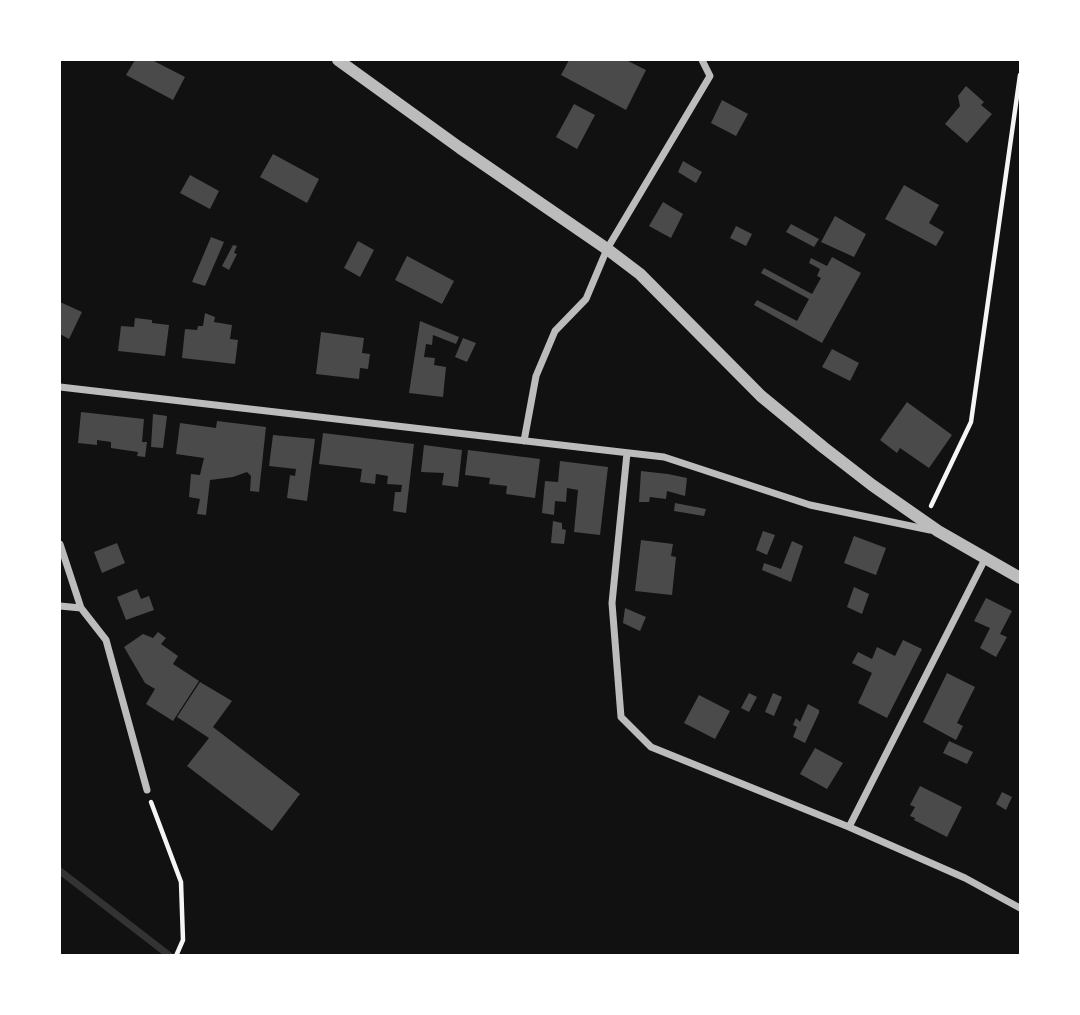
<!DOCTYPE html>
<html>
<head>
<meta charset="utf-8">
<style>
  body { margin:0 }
  #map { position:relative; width:1080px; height:1015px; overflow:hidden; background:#111; font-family:"Noto Sans",sans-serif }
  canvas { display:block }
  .frame { position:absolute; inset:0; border:61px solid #fff; pointer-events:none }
</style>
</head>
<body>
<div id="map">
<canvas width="1080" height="1015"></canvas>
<div class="frame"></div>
</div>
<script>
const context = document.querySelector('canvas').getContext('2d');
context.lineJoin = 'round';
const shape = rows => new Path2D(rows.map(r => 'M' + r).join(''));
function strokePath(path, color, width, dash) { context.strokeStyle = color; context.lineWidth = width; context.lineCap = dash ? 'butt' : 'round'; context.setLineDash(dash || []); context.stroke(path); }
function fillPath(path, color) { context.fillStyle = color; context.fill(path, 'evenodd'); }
strokePath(shape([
  [60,871,170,956]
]), '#333', 7);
fillPath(shape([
  [135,60,152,60,185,77,173,100,126,75],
  [569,60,626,60,646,70,626,110,561,75],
  [966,86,984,102,981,105,992,114,967,143,945,124,960,106,958,96],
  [722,100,748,114,736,136,711,123],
  [574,104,595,115,577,149,556,137],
  [273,154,319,179,307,203,260,177],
  [683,161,702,172,696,183,678,172],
  [190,175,219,191,210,209,180,193],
  [904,185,939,205,929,223,944,232,936,246,885,219],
  [663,202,683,214,671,238,649,226],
  [835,216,866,234,854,257,821,242],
  [791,224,819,239,814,247,786,232],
  [736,226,752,234,746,246,730,238],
  [211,237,224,242,205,286,192,282],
  [358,241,374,250,360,277,344,268],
  [233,245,237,246,234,253,237,254,229,270,222,266],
  [407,256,454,281,442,304,395,280],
  [832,257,861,273,822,343,754,305,757,300,797,321,809,299,761,273,764,268,812,294,821,278,817,276,820,269,809,263,811,258,827,266],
  [60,302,82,312,69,339,60,334],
  [205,313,215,317,214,322,232,325,230,339,238,340,235,364,182,358,185,329,197,330,198,326,203,326],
  [135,318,152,320,152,323,169,325,165,356,118,351,121,326,134,327],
  [420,321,459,337,456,344,433,335,432,345,426,344,424,357,435,358,434,365,446,367,443,397,409,393],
  [321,332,364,338,362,353,370,354,368,369,360,368,359,379,316,374],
  [463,338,476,343,467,362,455,357],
  [832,349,859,363,850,381,822,367],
  [907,402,952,435,929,468,900,448,897,453,880,440],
  [81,412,144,419,142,442,147,442,145,457,137,456,138,452,111,448,111,442,97,440,97,445,78,443],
  [153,414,167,416,163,448,151,447],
  [217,421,266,427,259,492,250,491,251,476,247,472,233,477,210,480,206,515,197,514,200,499,189,497,191,474,200,475,204,458,176,454,180,423,216,428],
  [323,433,414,444,406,513,393,511,395,492,401,492,402,485,387,484,388,476,376,474,375,484,360,482,362,469,319,464],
  [273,435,315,439,307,501,287,498,290,475,295,476,296,469,269,466],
  [424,445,462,450,458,487,442,485,444,473,421,472],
  [468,450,540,459,535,498,506,494,507,486,489,484,490,478,465,475],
  [560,461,608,467,600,535,574,532,578,490,567,488,566,502,555,501,554,515,542,513,545,481,558,482],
  [641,471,668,474,687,478,685,496,667,491,666,499,650,497,649,502,639,502],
  [675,503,706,509,704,516,674,511],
  [553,521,562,523,562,529,566,530,564,544,551,543],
  [763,531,775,535,767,555,756,550],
  [854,536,886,548,876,575,844,563],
  [641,540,673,544,671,556,676,557,672,595,635,591],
  [792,541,803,546,791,582,762,570,764,563,781,569],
  [117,543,125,563,102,573,94,552],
  [854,587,869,594,862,614,847,607],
  [137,589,141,599,149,596,154,610,126,620,117,597],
  [986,598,1012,611,1000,634,1007,637,996,657,980,648,990,628,974,621],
  [625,608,646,617,640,631,623,623],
  [158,632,166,638,161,644,178,656,173,664,199,681,173,721,146,704,155,689,145,683,124,647,143,634,153,638],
  [903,640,922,649,887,718,858,703,872,673,852,663,858,652,872,659,877,647,895,656],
  [947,673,975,687,957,723,963,726,956,740,923,722],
  [200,682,232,701,213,727,300,794,272,831,187,766,209,738,177,717],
  [749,693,757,697,749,712,741,708],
  [773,693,782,697,774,716,765,712],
  [699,695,730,711,715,739,684,723],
  [808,704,819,710,819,713,805,743,793,737,797,727,793,725,796,718,800,722],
  [949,741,973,752,967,764,943,753],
  [815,748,843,763,827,789,800,774],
  [920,786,962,807,947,837,914,820,915,818,910,816,915,807,910,805],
  [1002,792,1012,797,1006,810,996,804]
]), '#4a4a4a');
strokePath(shape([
  [931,506,971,422,1020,75],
  [151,802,181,882,183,940,176,956]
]), '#f5f5f5', 4.5);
strokePath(shape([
  [60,387,664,457,810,505,930,530],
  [524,441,536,376,555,331,586,299,607,249,710,76,702,60],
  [627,453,612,603,621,717,651,747,849,827,965,878,1020,908],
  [60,544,81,608,106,640,147,790],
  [60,606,81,608],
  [849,827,985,559]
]), '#bcbcbc', 7);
strokePath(shape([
  [338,60,460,148,607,249,640,274,761,396,823,447,872,485,938,531,1020,578]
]), '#bcbcbc', 12);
</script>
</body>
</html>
